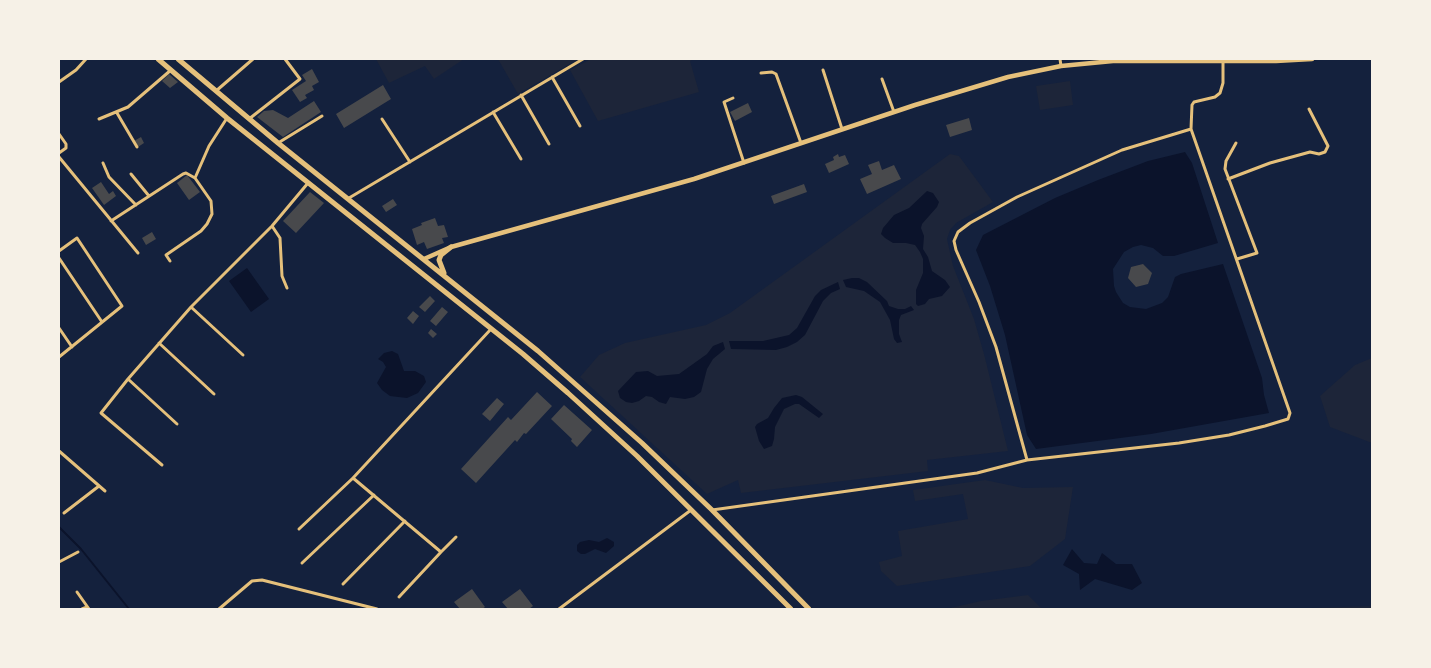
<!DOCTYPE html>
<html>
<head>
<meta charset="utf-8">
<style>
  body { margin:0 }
  #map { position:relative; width:1431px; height:668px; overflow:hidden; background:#14213d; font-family:"Crimson Pro",serif }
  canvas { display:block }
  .frame { position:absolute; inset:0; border:60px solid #f6f1e7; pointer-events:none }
</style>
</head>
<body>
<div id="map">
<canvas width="1431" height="668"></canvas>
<div class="frame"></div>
</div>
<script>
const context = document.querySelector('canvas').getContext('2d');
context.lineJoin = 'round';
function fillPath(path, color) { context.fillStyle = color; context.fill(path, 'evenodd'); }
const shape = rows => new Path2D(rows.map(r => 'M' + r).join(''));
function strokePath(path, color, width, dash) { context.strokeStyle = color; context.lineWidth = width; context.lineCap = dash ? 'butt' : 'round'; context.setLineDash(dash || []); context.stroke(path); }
fillPath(shape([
  [376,59,464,59,434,79,425,66,389,83],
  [498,59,578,59,518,94],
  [591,59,694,59,690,61,699,92,598,121,570,70],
  [1070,81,1073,105,1040,110,1036,86],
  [950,154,959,156,993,202,956,223,950,230,947,239,953,266,974,319,984,354,1008,451,927,460,928,471,741,493,738,480,707,494,580,377,599,355,625,343,706,325,730,313],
  [1372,358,1372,443,1330,427,1320,396,1355,365],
  [985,480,1023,488,1073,487,1065,539,1030,566,897,586,881,571,879,562,902,556,898,531,968,519,963,494,915,501,913,490],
  [1028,595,1042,609,946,609,981,601],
  [1372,606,1372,609,1282,609]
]), '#1d2539');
fillPath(shape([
  [1185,152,1192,163,1218,243,1174,256,1163,256,1153,248,1141,245,1133,247,1124,252,1113,269,1114,286,1116,292,1123,303,1130,307,1146,309,1162,303,1168,297,1175,277,1181,274,1223,264,1262,378,1264,395,1269,413,1151,434,1036,449,1027,435,1005,335,990,286,976,250,983,235,1055,198,1098,180,1148,161],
  [927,191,933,193,939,202,937,207,922,224,921,228,924,236,923,249,928,257,932,271,945,280,950,287,942,296,929,299,925,304,918,306,916,304,916,290,923,273,923,259,920,252,915,245,906,243,893,243,885,238,881,234,883,228,894,215,909,208],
  [247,268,269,299,251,312,229,281],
  [852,278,859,278,867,282,887,301,889,306,898,309,905,309,911,306,914,310,901,315,899,320,899,334,902,342,897,343,894,339,890,320,880,302,864,291,846,287,843,280],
  [838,282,840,289,831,293,823,301,805,335,797,342,787,347,776,350,731,349,729,341,763,341,789,335,797,328,815,296,821,290],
  [723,342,725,349,713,359,707,369,701,392,694,397,685,399,670,397,666,404,659,402,652,397,646,396,639,401,632,403,626,402,620,398,618,391,636,372,648,371,657,376,679,374,707,354,713,346],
  [392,351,398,354,404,371,415,371,424,376,426,382,418,393,407,398,390,396,382,390,377,383,386,367,383,362,378,359,384,353],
  [796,395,802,397,823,414,819,418,799,404,795,404,784,409,775,427,774,439,772,446,764,449,759,441,755,427,757,424,768,418,774,408,782,398],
  [607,538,614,542,614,546,606,553,595,549,585,554,581,554,577,551,577,545,580,542,589,540,599,542],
  [1072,549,1084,563,1097,564,1102,553,1116,564,1132,564,1142,583,1132,590,1095,579,1080,590,1079,574,1063,565]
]), '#0b132b');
strokePath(shape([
  [59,527,81,549,129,609]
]), '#0b132b', 2);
fillPath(shape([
  [312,69,319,82,312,86,314,90,305,95,307,98,300,102,292,90,306,81,302,75],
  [169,74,178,82,170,88,162,81],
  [383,85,391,99,344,128,336,114],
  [314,101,321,112,283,137,257,117,264,111,273,110,288,118],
  [748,103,752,112,735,121,730,112],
  [969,118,972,130,950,137,946,125],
  [141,137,144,143,138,147,134,141],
  [838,154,839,157,845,155,849,164,829,173,825,164,834,160,833,157],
  [879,161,882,170,894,165,901,179,867,194,860,179,872,174,868,165],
  [187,175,200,192,189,200,177,183],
  [101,182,109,194,113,191,116,196,104,205,92,188],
  [804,184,807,192,774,204,771,196],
  [310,192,324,203,296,233,283,221],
  [393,199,397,205,386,212,382,206],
  [435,218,438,226,444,225,448,237,442,238,444,243,427,249,424,242,417,245,412,229,422,225,421,223],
  [152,232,156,239,146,245,142,238],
  [1143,264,1152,273,1148,284,1136,287,1128,278,1131,267],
  [430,296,435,301,425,312,419,307],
  [442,307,448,312,436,326,430,321],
  [413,311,419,316,413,324,407,318],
  [431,329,437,334,433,338,428,333],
  [537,392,552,406,526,434,524,433,517,442,515,440,476,483,461,469,508,417,511,420],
  [497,398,504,404,490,421,482,414],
  [564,405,592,430,577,447,571,441,572,439,551,419],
  [472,589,485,607,482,609,460,609,454,602],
  [520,589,533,606,529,609,508,609,502,602]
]), '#48494c');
strokePath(shape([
  [1060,59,1061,66],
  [823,70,842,129],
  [761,73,772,72,776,74,801,143],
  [552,77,580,126],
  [882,79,894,112],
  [59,82,76,70,86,59],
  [216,91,253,59],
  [521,95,549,144],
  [733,98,724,102,744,163],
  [493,112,521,159],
  [117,113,137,147],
  [99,119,128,107,171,70],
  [249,119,300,79,285,59],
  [382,119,410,162],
  [59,134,66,144,66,148,59,153],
  [278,143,322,116],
  [1236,143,1226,161,1225,169,1257,253,1237,259],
  [59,157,138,253],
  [103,163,109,177,136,205],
  [131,174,149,196],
  [1228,179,1270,163,1310,152,1319,154,1325,152,1328,146,1309,109],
  [349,198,583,59],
  [111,221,183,174,186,173,195,178,209,146,227,118],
  [272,226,280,238,282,276,287,288],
  [59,251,77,238,122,306,59,357],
  [59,258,102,322],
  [170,261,166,255,201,231,207,224,212,214,211,201,195,178],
  [191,307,243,355],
  [59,328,72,347],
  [159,343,214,394],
  [128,379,177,424],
  [59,451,105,491],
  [1027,460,996,347,979,302,956,250,954,241,958,232,970,223,1017,197,1122,150,1191,129],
  [162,465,101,413,128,379,191,307,272,226,308,183],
  [353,478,441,552,456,537],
  [712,510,977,473,1027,460,1179,443,1229,435,1265,426,1288,419,1290,413,1191,129,1192,105,1194,102,1215,97,1220,93,1223,83,1223,61],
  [64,513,99,486],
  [299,529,353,478,491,329],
  [59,562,78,552],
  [302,563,374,495],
  [343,584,405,521],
  [77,592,89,609],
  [399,597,441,552],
  [82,609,87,607],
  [219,609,252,581,262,580,377,609],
  [559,609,691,510]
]), '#e5c07b', 3);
strokePath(shape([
  [424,259,451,247,694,179,915,105,1008,77,1061,66,1113,61,1276,61,1312,59]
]), '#e5c07b', 4.5);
strokePath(shape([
  [158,59,227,118,523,354,568,393,637,456,791,609],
  [178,59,278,143,538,351,642,443,712,510,809,609],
  [444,273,439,260,441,255,451,247]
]), '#e5c07b', 5);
</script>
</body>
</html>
